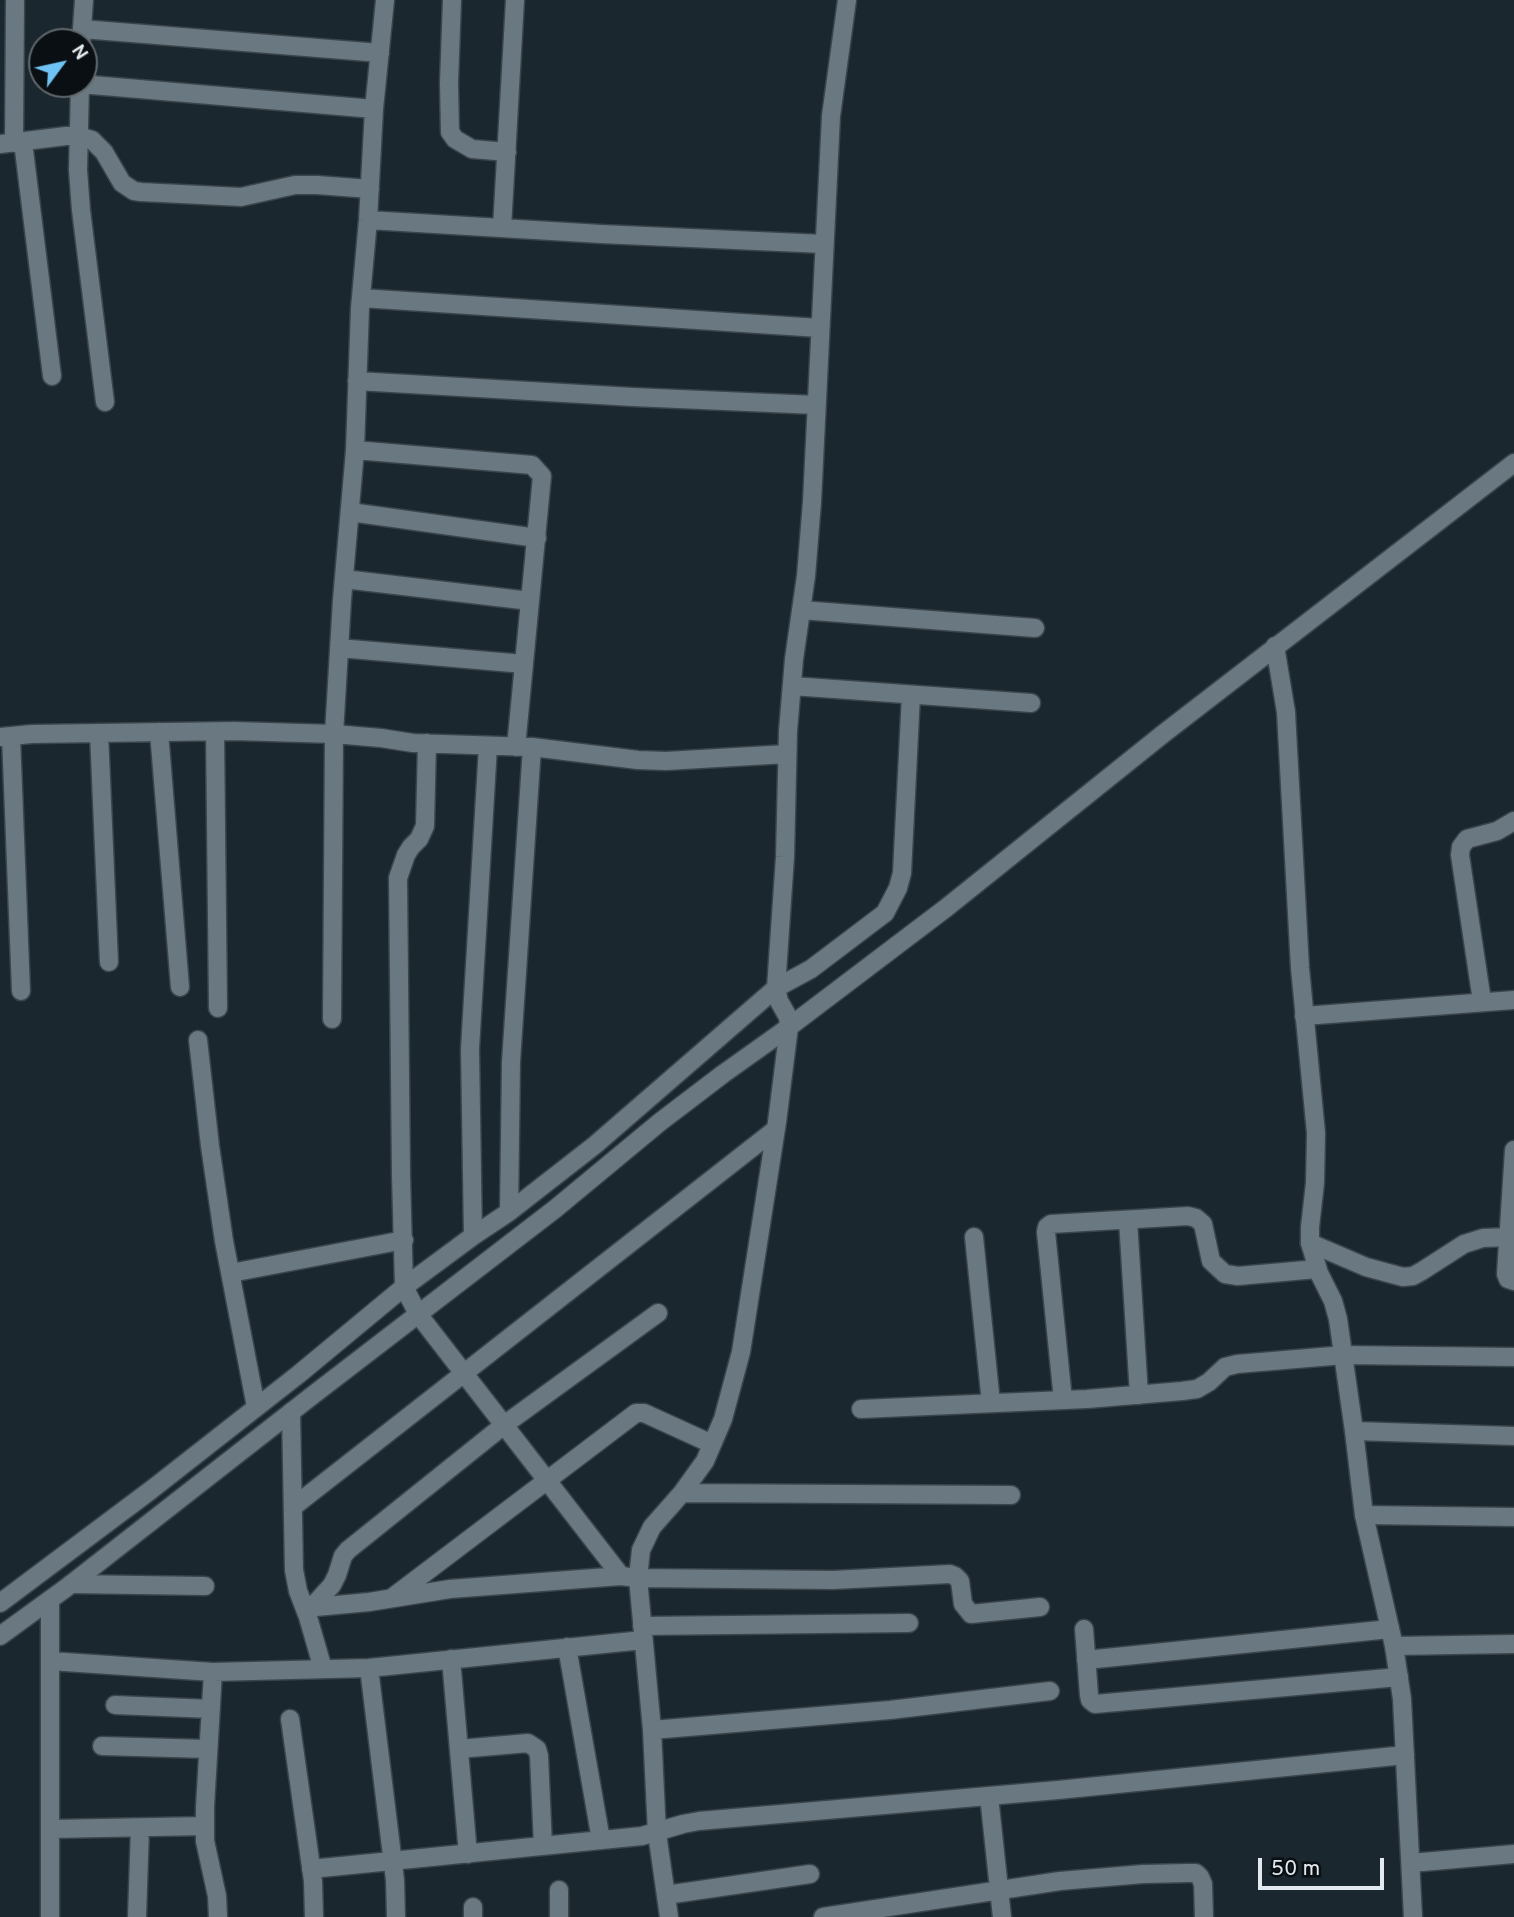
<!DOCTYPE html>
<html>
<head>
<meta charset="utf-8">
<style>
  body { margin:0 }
  #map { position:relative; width:1514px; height:1917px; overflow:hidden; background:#1a272f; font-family:Overpass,sans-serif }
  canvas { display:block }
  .north { position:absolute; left:28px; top:28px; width:70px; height:70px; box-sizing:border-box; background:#0a0f13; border:2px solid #60676b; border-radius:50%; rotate:57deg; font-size:19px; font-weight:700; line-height:28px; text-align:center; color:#e2eaf0 }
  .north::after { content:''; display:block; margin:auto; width:24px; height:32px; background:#6fc2f4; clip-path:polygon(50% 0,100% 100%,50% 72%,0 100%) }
  .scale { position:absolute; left:1258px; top:1858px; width:126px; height:32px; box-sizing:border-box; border:4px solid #e2eaf0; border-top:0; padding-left:9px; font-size:21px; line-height:24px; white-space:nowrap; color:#e2eaf0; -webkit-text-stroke:5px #0a0f13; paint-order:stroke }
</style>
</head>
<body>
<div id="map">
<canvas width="1514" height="1917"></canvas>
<div class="north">N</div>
<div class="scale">50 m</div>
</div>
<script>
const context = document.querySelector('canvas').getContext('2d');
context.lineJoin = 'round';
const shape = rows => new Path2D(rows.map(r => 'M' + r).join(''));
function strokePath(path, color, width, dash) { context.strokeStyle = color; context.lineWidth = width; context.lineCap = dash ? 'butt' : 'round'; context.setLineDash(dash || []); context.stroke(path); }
const minor = shape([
  [452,0,449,83,450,132,455,139,472,149,507,152],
  [82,29,380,53],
  [81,42,84,0],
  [80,84,78,170,81,210,105,402],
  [80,84,374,109],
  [23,142,52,376],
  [14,143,15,2],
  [0,144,66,136,78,136,92,140,104,152,122,183,134,191,141,192,241,197,295,185,317,185,370,189],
  [368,220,601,234,824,244],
  [502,228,515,0],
  [361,298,819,328],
  [357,381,633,397,816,405],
  [355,450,532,465,542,476,516,747],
  [350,512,537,538],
  [344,579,530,601],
  [801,610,1035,628],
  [339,648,524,664],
  [792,686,1031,703],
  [159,732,180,987],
  [215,732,218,1008],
  [99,733,109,962],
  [11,736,21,991],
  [0,737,32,734,234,731,334,734,381,738,413,743,532,747,638,760,666,761,787,754],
  [427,743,425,826,419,839,411,847,406,855,398,878,401,1175,404,1287,418,1314,621,1576],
  [1482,1001,1460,855,1461,847,1467,839,1497,831,1514,821],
  [1304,1016,1514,1000],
  [332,1019,334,734,342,600,355,450,360,308,368,220,374,109,385,0],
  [198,1040,210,1146,224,1241,256,1407],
  [1514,1150,1506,1274,1508,1279,1514,1281],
  [509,1212,511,1062,532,747],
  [1128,1220,1139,1395],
  [473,1236,470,1049,488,746],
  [974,1237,991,1403],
  [1310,1243,1366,1267,1403,1277,1413,1276,1422,1271,1464,1244,1483,1238,1508,1237],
  [231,1273,404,1240],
  [1063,1400,1046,1232,1047,1227,1051,1224,1188,1216,1196,1218,1203,1224,1211,1261,1225,1274,1238,1276,1317,1269],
  [861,1409,1087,1399,1182,1391,1197,1389,1209,1382,1225,1367,1237,1364,1344,1355,1514,1357],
  [291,1412,294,1570,298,1591,308,1617,323,1669],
  [1354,1431,1514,1436],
  [682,1493,1011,1495],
  [293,1507,776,1129],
  [1364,1515,1514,1517],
  [71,1584,205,1586],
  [393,1597,636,1413,644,1413,712,1444],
  [50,1600,50,1917],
  [0,1603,151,1490,299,1374,404,1287,473,1236,509,1212,595,1145,776,988,811,969,885,913,898,888,902,873,911,695],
  [305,1608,369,1602,450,1589,621,1576,638,1578,833,1580,950,1574,955,1576,960,1581,963,1604,971,1614,1040,1607],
  [311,1608,332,1585,337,1575,343,1556,348,1550,504,1425,658,1313],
  [642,1626,909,1623],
  [1084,1629,1089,1695,1090,1700,1095,1704,1399,1677],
  [1394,1646,1514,1644],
  [567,1647,601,1840],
  [451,1659,468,1854],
  [1086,1660,1390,1629],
  [50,1661,213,1672,369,1668,643,1640],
  [369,1668,395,1880,396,1917],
  [213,1672,205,1807,205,1841,217,1896,218,1917],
  [115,1705,211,1709],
  [290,1719,313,1881,314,1917],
  [652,1730,890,1710,1050,1691],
  [102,1746,208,1749],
  [459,1749,528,1743,537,1749,539,1756,543,1846],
  [989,1796,1002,1917],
  [51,1829,205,1826],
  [1411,1863,1514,1854],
  [311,1869,642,1836,683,1824,699,1821,1058,1790,1405,1755],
  [666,1895,810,1874],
  [137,1917,140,1828],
  [473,1917,473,1907],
  [559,1917,559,1890],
  [669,1917,657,1833,652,1730,638,1578,641,1550,652,1527,682,1493,705,1461,723,1419,741,1352,777,1122,789,1027,788,1017,779,1001,776,988,785,857,788,731,794,659,806,576,812,502,831,116,847,0],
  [823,1917,1060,1881,1143,1874,1189,1873,1196,1873,1200,1877,1203,1884,1204,1917]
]);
const tertiary = shape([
  [1275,646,1286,712,1300,968,1316,1133,1315,1183,1310,1227,1310,1243,1319,1273,1333,1301,1338,1319,1354,1431,1364,1515,1394,1646,1402,1699,1413,1917],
  [0,1636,66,1588,313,1395,555,1209,660,1122,723,1074,789,1027,946,908,1163,734,1514,463]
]);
strokePath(minor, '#3a444b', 21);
strokePath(tertiary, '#3a444b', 21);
strokePath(minor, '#697881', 18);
strokePath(tertiary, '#697881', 18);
</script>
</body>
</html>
